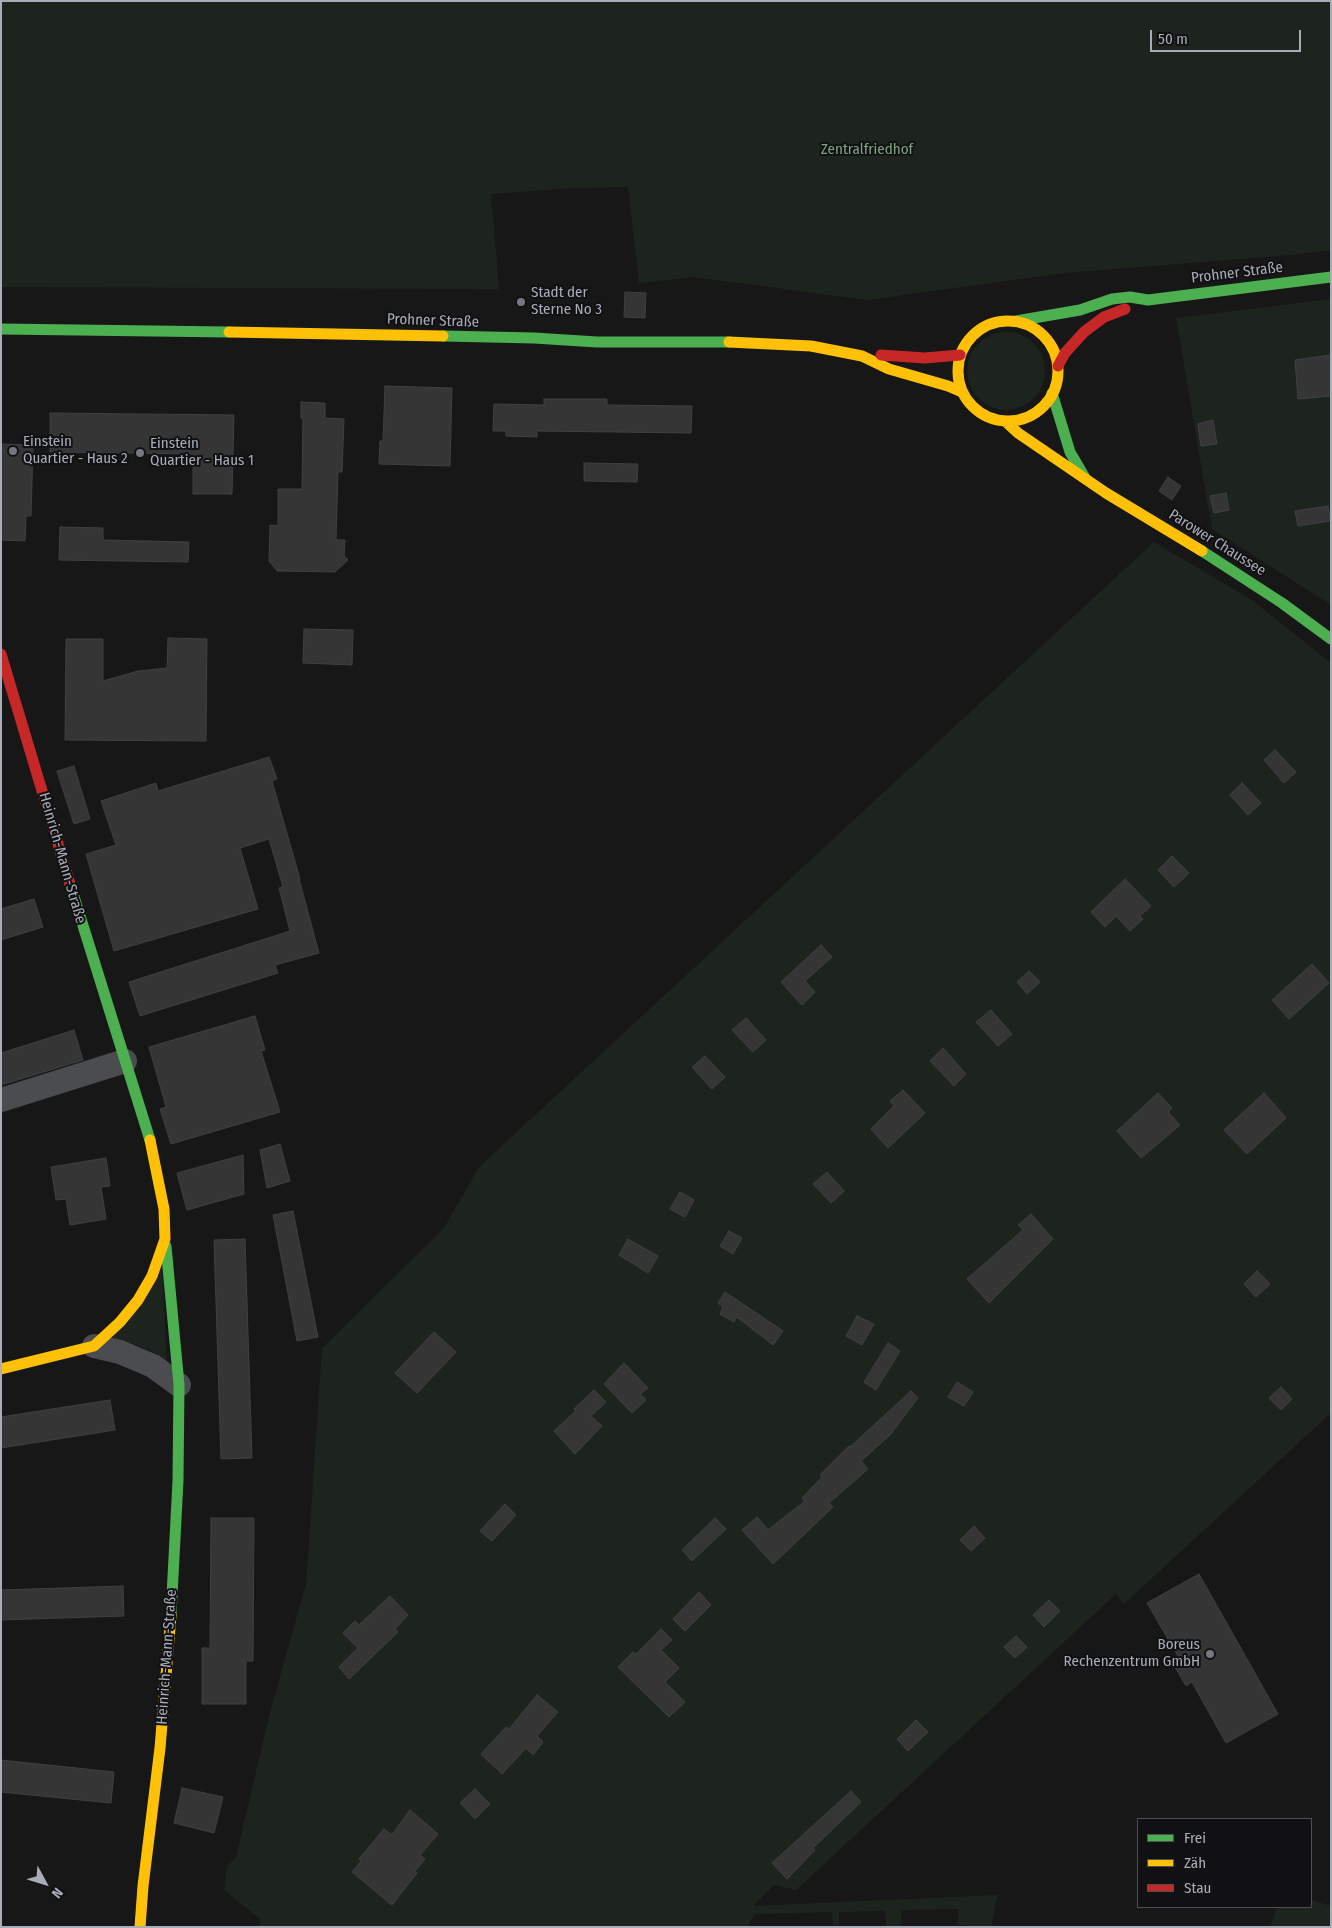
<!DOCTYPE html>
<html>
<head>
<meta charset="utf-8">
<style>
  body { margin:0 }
  #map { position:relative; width:1332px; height:1928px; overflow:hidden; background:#171717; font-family:"Fira Sans Condensed",sans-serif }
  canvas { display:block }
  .frame { position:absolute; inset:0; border:2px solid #a8adb8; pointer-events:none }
  .legend { position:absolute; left:1137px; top:1818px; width:175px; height:90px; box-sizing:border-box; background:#111113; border:1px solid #4d4f55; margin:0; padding:6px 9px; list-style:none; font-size:15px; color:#a8adb8 }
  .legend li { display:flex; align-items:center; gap:10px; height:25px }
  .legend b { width:25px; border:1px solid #4d4f55 }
  .north { position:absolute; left:20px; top:1858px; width:50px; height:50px; -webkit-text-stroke:4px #111113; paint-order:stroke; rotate:129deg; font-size:14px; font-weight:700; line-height:20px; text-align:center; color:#a8adb8 }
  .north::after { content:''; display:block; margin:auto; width:18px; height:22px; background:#a8adb8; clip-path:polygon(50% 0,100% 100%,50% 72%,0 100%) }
  .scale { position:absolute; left:1150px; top:30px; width:151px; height:22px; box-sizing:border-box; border:2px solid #a8adb8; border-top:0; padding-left:6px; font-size:15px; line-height:18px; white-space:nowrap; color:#a8adb8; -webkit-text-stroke:4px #111113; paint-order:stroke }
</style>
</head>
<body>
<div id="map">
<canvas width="1332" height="1928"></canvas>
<div class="frame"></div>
<ul class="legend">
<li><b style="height:6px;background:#4caf50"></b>Frei</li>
<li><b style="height:6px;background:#ffc107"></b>Zäh</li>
<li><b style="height:6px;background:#c62828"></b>Stau</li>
</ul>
<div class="north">N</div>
<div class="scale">50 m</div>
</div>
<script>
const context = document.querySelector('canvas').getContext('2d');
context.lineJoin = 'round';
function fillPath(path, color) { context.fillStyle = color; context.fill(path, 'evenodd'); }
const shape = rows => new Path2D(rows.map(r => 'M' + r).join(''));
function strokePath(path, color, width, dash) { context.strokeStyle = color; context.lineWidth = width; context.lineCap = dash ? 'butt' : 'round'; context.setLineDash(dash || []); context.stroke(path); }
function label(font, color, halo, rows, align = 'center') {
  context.font = font + ' "Fira Sans Condensed",sans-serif'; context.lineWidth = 4; context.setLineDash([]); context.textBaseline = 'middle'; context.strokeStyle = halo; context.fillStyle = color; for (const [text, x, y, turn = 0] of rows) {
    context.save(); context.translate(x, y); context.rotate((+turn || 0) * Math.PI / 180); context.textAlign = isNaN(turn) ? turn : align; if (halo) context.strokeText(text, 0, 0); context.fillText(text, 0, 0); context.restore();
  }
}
fillPath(shape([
  [1,1,1331,1,1331,250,1290,255,1064,273,867,300,694,277,639,283,628,187,574,188,491,194,499,289,1,287],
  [1331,299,1331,605,1212,529,1176,318],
  '967 371a39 39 0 1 1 78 0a39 39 0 1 1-78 0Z',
  [1154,542,1252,600,1331,663,1331,1413,1124,1604,1116,1594,796,1890,774,1885,753,1906,998,1895,991,1927,957,1925,959,1909,901,1910,901,1926,886,1926,885,1911,839,1912,839,1925,833,1925,832,1912,754,1914,748,1927,259,1927,261,1920,224,1890,227,1867,236,1857,269,1716,306,1584,322,1348,444,1228,479,1167],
  [162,1268,167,1365,153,1352,134,1344,111,1338],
  [1311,1900,1331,1906,1331,1927,1270,1927,1277,1907,1311,1907]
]), '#1d241e');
const building = shape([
  [625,292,646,293,645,318,624,317,625,292],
  [1331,355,1331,396,1298,399,1295,360,1331,355],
  [385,386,452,388,450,466,379,464,380,441,383,441,385,386],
  [544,399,607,399,607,405,692,406,691,433,537,431,537,437,506,436,506,431,493,431,494,404,544,405,544,399],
  [301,402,325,403,325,418,344,419,342,472,338,472,336,540,345,540,344,556,348,560,335,572,277,571,269,561,270,525,278,526,278,489,302,489,303,418,301,418,301,402],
  [50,413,234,415,232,494,193,494,193,454,50,452,50,413],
  [1213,420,1217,444,1201,446,1198,424,1213,420],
  [1,444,33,445,31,516,26,516,25,541,1,540,1,444],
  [584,463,638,464,637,482,584,481,584,463],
  [1168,477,1181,486,1172,500,1159,491,1168,477],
  [1226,493,1229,510,1214,513,1210,496,1226,493],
  [1328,506,1330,521,1298,526,1295,511,1328,506],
  [60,527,103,528,103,540,189,542,188,562,59,560,60,527],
  [304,629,353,630,352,665,303,663,304,629],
  [168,638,207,639,206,741,65,740,66,639,103,639,103,681,138,671,167,668,168,638],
  [1275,750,1296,772,1284,783,1264,760,1275,750],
  [269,757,277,779,272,781,300,879,299,879,319,953,275,965,278,973,140,1016,129,982,290,931,279,888,283,887,269,839,240,848,258,909,114,951,86,854,116,845,101,801,156,783,158,791,269,757],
  [74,766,90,819,74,824,57,771,74,766],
  [1242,783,1261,803,1248,815,1230,795,1242,783],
  [1172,856,1189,873,1174,887,1158,870,1172,856],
  [1125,879,1151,906,1140,916,1143,919,1130,931,1116,916,1105,927,1091,912,1125,879],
  [34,899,43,927,1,940,1,909,34,899],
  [821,945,832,957,805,981,815,992,802,1005,781,982,821,945],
  [1312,964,1329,983,1289,1019,1272,1000,1312,964],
  [1029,971,1040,982,1027,994,1017,982,1029,971],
  [991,1010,1012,1034,998,1046,976,1022,991,1010],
  [255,1016,265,1050,261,1051,280,1112,171,1144,160,1109,166,1107,149,1047,255,1016],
  [746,1018,766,1040,753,1052,732,1030,746,1018],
  [74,1030,83,1060,1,1085,1,1053,74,1030],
  [943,1048,966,1074,954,1086,930,1061,943,1048],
  [705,1056,725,1077,712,1089,692,1067,705,1056],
  [903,1090,925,1113,888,1148,871,1129,894,1106,890,1101,903,1090],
  [1158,1093,1172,1108,1168,1112,1180,1125,1141,1158,1117,1131,1158,1093],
  [1264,1093,1286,1118,1247,1154,1224,1130,1264,1093],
  [280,1144,290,1181,267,1188,260,1150,280,1144],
  [243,1155,244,1194,187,1210,177,1173,243,1155],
  [106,1158,110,1186,101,1187,106,1219,70,1225,66,1199,56,1200,51,1167,106,1158],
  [827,1172,844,1191,831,1203,813,1184,827,1172],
  [680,1192,694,1200,685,1217,670,1209,680,1192],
  [293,1211,318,1337,297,1341,273,1215,293,1211],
  [1031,1214,1053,1239,989,1303,967,1279,1023,1230,1018,1225,1031,1214],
  [729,1231,742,1238,733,1254,720,1246,729,1231],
  [245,1239,252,1458,221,1459,214,1240,245,1239],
  [628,1239,658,1256,648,1273,619,1255,628,1239],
  [1257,1271,1270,1284,1256,1297,1244,1284,1257,1271],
  [725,1292,783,1331,773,1345,737,1317,734,1322,720,1314,723,1307,718,1303,725,1292],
  [857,1316,874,1324,862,1345,846,1336,857,1316],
  [434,1332,456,1352,417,1393,395,1373,434,1332],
  [888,1343,900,1351,876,1390,864,1382,888,1343],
  [624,1363,648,1388,640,1394,646,1400,632,1413,604,1384,624,1363],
  [957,1382,973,1392,964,1406,948,1397,957,1382],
  [1281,1387,1292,1399,1281,1410,1269,1398,1281,1387],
  [594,1390,606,1402,591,1416,602,1426,575,1454,554,1431,576,1411,574,1409,594,1390],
  [911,1391,918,1398,890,1435,861,1461,868,1469,829,1503,833,1507,773,1564,742,1530,757,1517,768,1530,805,1501,802,1498,822,1477,820,1475,849,1446,850,1447,911,1391],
  [110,1400,115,1430,1,1448,1,1417,110,1400],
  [505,1504,516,1515,492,1541,480,1531,505,1504],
  [211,1518,254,1518,253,1661,246,1661,246,1704,202,1704,202,1648,210,1648,211,1518],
  [715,1518,726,1529,692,1561,682,1550,715,1518],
  [974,1526,985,1538,971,1551,960,1540,974,1526],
  [1199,1574,1278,1714,1226,1743,1192,1682,1186,1686,1175,1667,1182,1663,1147,1603,1199,1574],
  [123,1586,124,1616,1,1620,1,1590,123,1586],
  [699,1592,711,1605,685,1631,673,1619,699,1592],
  [390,1596,408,1615,395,1629,398,1632,349,1679,339,1667,358,1648,343,1633,355,1621,359,1625,390,1596],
  [1049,1600,1060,1611,1044,1627,1033,1615,1049,1600],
  [661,1629,672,1640,661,1650,679,1668,665,1682,685,1702,669,1717,618,1667,633,1652,636,1654,661,1629],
  [1016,1636,1027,1647,1015,1658,1004,1647,1016,1636],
  [537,1695,558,1712,537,1736,543,1742,533,1755,526,1748,502,1774,481,1754,506,1727,509,1729,537,1695],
  [916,1720,928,1732,908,1751,897,1739,916,1720],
  [1,1760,114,1772,111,1803,1,1792,1,1760],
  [182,1788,223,1797,214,1833,174,1823,182,1788],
  [475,1789,490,1804,475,1819,460,1803,475,1789],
  [851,1791,861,1802,813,1848,815,1850,787,1879,772,1863,851,1791],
  [410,1810,438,1834,420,1855,425,1859,415,1871,417,1873,392,1905,352,1872,361,1861,359,1859,384,1829,392,1835,410,1810]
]);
fillPath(building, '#353536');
strokePath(building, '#3f4043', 1);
strokePath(shape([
  [1,1100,125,1061],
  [94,1346,120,1352,153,1366,179,1385]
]), '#4b4c50', 24);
strokePath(shape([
  [1016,321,1080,310,1112,299,1130,297,1148,300,1331,277],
  [1,329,229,332],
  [443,336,534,338,597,342,729,342],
  [1052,393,1070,452,1084,476],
  [1202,551,1282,603,1331,639],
  [70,884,150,1140],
  [166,1246,179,1385,178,1481,171,1615]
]), '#4caf50', 11);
strokePath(shape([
  '958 371a50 50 0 1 1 100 0a50 50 0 1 1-100 0Z',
  [229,332,443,336],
  [729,342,811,346,862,356,889,369,948,386,962,392],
  [1005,421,1018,433,1106,493,1202,551],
  [1,1369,94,1346,120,1322,138,1300,152,1276,165,1239,164,1209,150,1140],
  [140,1927,143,1886,160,1748,171,1615]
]), '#ffc107', 11);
strokePath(shape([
  [881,355,925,358,960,355],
  [1058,366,1065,353,1084,332,1104,317,1125,309],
  [1,654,70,884]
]), '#c62828', 11);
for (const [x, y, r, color] of [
  [521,302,5,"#757880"],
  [13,451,5,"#757880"],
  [140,453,5,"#757880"],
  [1210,1654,5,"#757880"]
]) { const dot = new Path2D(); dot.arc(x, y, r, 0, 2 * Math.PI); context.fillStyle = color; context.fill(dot); strokePath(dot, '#111113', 2); }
label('15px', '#7fa381', '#111113', [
  ["Zentralfriedhof",867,150]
]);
label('15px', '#a8adb8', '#111113', [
  ["Prohner Straße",1237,273,-7],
  ["Prohner Straße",433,321,2],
  ["Parower Chaussee",1217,543,32],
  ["Heinrich-Mann-Straße",62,858,74],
  ["Heinrich-Mann-Straße",167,1657,-86]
]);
label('15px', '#a8adb8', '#111113', [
  ["Stadt der",531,293],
  ["Sterne No 3",531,310],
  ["Einstein",23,442],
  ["Quartier - Haus 2",23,459],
  ["Einstein",150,444],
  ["Quartier - Haus 1",150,461],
  ["Boreus",1200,1645,"right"],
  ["Rechenzentrum GmbH",1200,1662,"right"]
], 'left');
</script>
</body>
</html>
